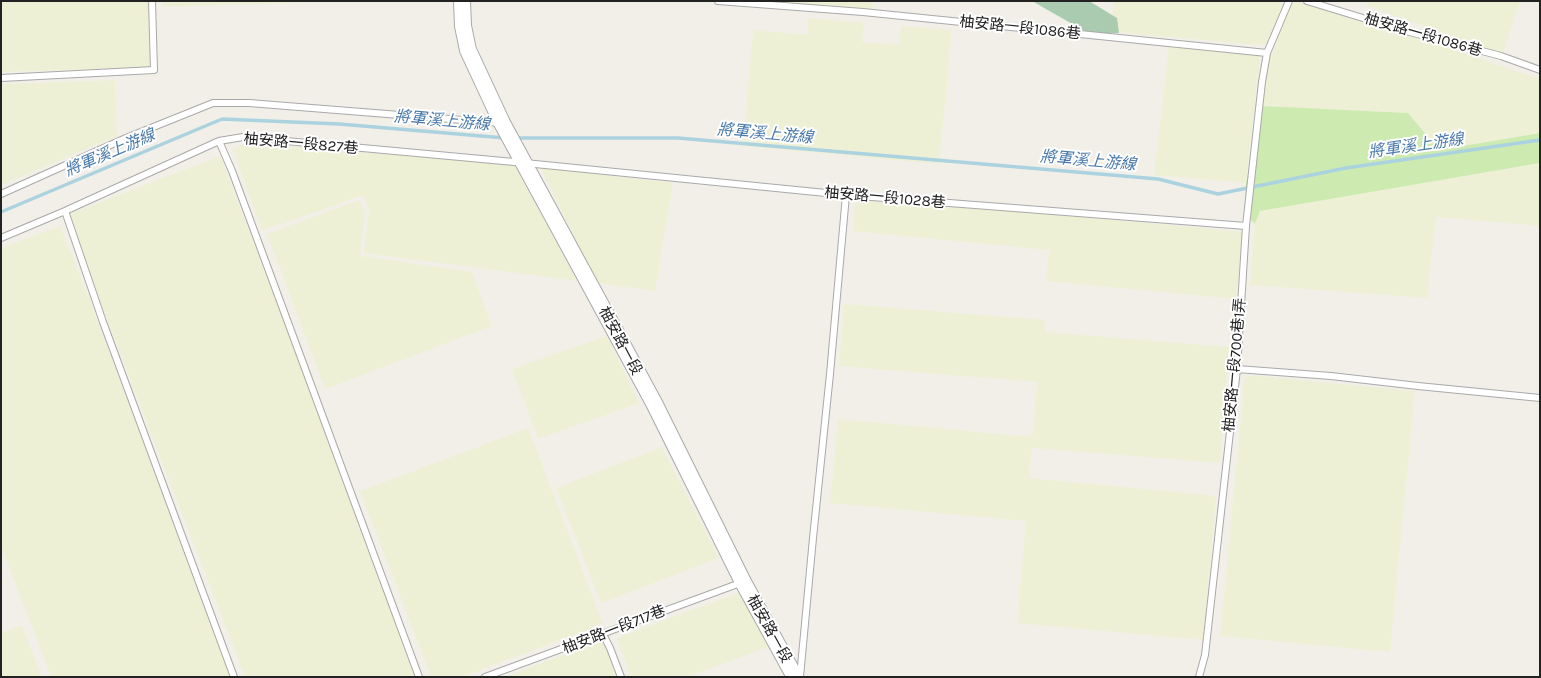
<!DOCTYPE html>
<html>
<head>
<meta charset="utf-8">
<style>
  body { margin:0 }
  #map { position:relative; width:1541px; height:678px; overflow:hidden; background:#f2efe9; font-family:Karla,sans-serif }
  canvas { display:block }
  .frame { position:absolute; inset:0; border:2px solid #222; pointer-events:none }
</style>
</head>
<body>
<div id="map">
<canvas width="1541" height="678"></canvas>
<div class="frame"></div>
</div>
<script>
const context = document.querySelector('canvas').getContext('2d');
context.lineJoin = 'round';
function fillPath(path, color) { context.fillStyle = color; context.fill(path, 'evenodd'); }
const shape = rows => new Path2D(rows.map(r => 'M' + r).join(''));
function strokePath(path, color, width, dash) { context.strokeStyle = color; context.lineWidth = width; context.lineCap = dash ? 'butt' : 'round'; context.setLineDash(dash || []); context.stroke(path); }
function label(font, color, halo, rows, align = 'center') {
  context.font = font + ' Karla,"Noto Sans TC",sans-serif'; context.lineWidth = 4; context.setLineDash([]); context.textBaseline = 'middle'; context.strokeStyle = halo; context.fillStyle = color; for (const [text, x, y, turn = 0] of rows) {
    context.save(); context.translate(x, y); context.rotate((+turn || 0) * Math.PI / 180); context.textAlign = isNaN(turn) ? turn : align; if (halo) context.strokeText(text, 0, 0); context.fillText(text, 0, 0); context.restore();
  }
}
fillPath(shape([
  [1,1,149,1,151,67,1,72],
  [162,1,291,1,292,3,163,7],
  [762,1,873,1,872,11],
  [1113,1,1283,1,1272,36,1267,43,1260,45,1113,32],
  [1290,1,1308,1,1540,79,1540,133,1439,150,1408,113,1262,106,1268,56,1273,53],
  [1368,1,1520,1,1503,54,1367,6],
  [808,18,864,23,862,42,899,45,901,26,952,30,939,164,743,146,753,30,807,35],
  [1169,45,1260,55,1246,183,1154,175],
  [115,80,117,136,1,185,1,84],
  [245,143,514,164,577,281,364,253,369,210,363,195,262,231,233,149],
  [220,156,421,677,245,677,67,215],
  [1540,163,1540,226,1436,217,1427,298,1250,285,1255,224,1260,211],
  [540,167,673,183,655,291,597,283],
  [856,196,1243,232,1236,299,1046,281,1049,250,853,231],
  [359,200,365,213,360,256,472,272,492,326,325,389,267,234],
  [60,226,88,296,231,677,51,677,1,546,1,248],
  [844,304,1046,320,1045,332,1229,347,1220,463,1032,448,1029,478,1216,496,1203,640,1017,623,1026,521,830,503,838,419,1032,437,1037,382,839,366],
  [607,336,639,403,538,439,512,369],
  [1245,375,1415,391,1390,652,1220,636],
  [528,428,603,624,462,677,431,677,360,491],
  [662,447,719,558,601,603,556,488],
  [740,592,768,647,687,677,631,677,617,638],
  [22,625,42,677,1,677,1,633],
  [603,640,617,677,505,677]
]), '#eef0d5');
fillPath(shape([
  [1262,106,1408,113,1439,150,1540,133,1540,163,1260,211,1255,224,1245,214,1246,183]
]), '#cdebb0');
fillPath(shape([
  [1032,1,1089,1,1117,18,1119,33,1088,33]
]), '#aacbaf');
strokePath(shape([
  [515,138,678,138,1158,179,1218,194,1346,168,1540,140],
  [1,212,222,119,339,124,505,138]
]), '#aad3df', 3.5);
const service = shape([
  [718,1,863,12,1267,53,1289,1],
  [1307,1,1402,30,1501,56,1540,70],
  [1,78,154,70,152,1],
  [219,141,232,171,419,677],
  [1,194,126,138,213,103,249,103,500,123],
  [65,211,103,322,234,677],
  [1,238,65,211,219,141,243,137,525,163,846,195,1246,226],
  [1237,369,1331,376,1418,386,1540,398],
  [603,634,610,648,621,677],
  [485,677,743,582],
  [800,677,813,538,830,374,846,195],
  [1199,677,1205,655,1237,369,1246,226,1262,82,1267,53]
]);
const tertiary = shape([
  [462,1,463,26,468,50,502,123,654,403,743,582,795,677]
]);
strokePath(service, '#a9a9a9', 8);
strokePath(tertiary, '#a9a9a9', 18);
strokePath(service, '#fff', 6);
strokePath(tertiary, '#fff', 16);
label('15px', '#222', '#fff', [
  ["柚安路一段1086巷",1020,28,6],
  ["柚安路一段1086巷",1423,35,16],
  ["柚安路一段827巷",301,144,5],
  ["柚安路一段1028巷",885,198,5],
  ["柚安路一段",620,341,62],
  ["柚安路一段700巷1弄",1235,365,-85],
  ["柚安路一段",769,629,61],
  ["柚安路一段717巷",614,630,-21]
]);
label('italic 16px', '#4a7aab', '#fff', [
  ["將軍溪上游線",442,121,5],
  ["將軍溪上游線",765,134,5],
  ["將軍溪上游線",1416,146,-8],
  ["將軍溪上游線",110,153,-23],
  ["將軍溪上游線",1088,161,5]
]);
</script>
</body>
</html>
